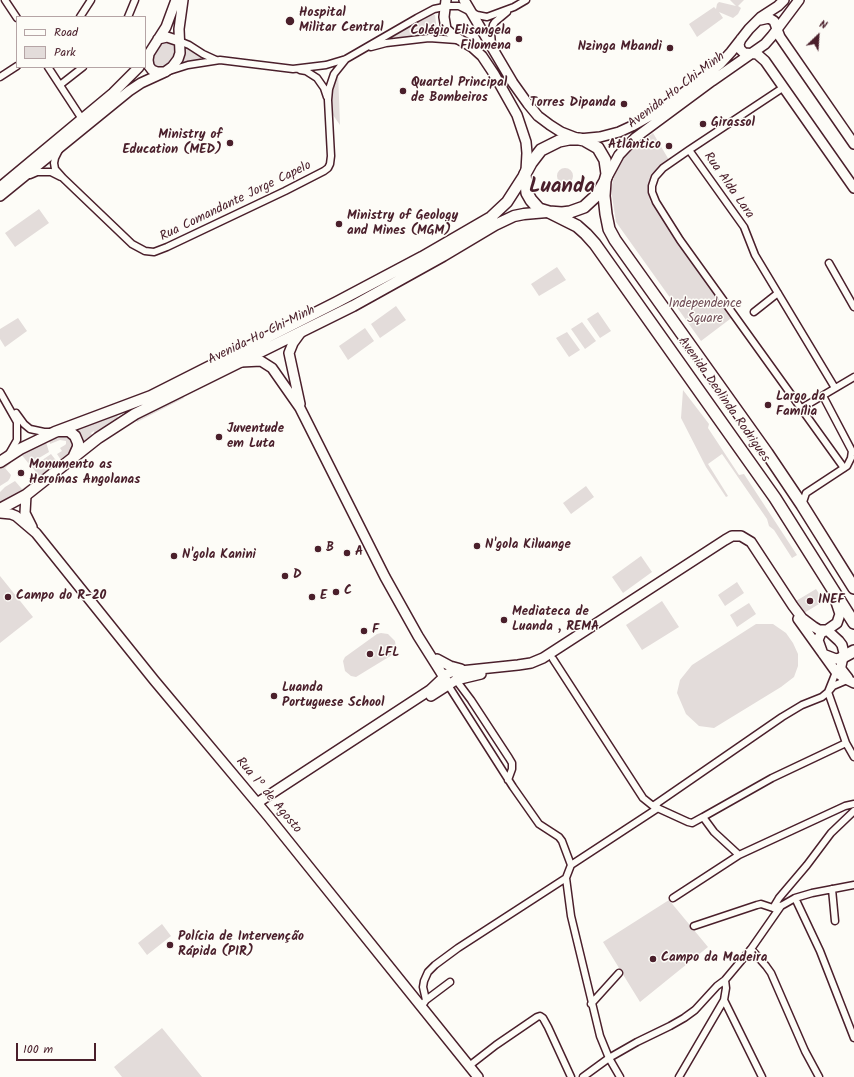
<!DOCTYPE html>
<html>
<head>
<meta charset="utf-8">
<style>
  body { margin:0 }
  #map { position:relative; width:854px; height:1077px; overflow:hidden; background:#fdfcf7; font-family:Kalam,sans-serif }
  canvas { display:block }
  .legend { position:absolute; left:16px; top:16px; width:130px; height:52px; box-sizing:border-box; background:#fdfcf7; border:1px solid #b5a4a5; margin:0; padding:5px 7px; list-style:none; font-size:12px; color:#4a1f2b }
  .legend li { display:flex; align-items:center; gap:8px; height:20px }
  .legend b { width:20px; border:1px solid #b5a4a5 }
  .north { position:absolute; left:798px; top:16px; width:40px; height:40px; -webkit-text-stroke:3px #fdfcf7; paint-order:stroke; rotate:25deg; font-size:11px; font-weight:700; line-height:16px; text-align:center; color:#4a1f2b }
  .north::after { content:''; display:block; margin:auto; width:14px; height:18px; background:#4a1f2b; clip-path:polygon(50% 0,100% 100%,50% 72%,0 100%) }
  .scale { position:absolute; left:16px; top:1043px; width:80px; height:18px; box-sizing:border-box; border:2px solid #4a1f2b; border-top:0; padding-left:5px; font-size:12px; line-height:14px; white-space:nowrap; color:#4a1f2b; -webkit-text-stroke:3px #fdfcf7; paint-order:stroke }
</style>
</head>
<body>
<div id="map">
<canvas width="854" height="1077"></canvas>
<ul class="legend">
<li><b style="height:5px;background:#fdfcf7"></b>Road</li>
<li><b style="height:11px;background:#e3dcda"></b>Park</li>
</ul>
<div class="north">N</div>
<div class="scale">100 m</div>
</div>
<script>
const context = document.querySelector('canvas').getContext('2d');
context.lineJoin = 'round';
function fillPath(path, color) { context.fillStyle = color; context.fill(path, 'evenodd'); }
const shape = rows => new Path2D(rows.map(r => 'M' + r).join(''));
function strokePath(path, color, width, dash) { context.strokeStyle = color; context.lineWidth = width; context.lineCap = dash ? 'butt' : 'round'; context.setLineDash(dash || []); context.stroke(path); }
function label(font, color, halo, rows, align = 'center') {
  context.font = font + ' Kalam,sans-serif'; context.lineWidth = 3; context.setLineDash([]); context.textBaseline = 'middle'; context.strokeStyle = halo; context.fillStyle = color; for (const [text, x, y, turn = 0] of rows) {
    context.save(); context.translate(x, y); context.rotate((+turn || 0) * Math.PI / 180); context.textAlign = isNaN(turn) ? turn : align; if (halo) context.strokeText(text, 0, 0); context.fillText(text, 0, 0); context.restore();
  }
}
fillPath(shape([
  [730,0,744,0,738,6,741,8,738,14,733,18,719,12,723,18,697,37,689,24,714,7,716,9,717,4,719,2,736,6],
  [429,13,435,15,437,31,424,37,388,38],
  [170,39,178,47,172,66,159,69,151,63,152,51,159,40],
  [181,45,204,59,176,65],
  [338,71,340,125,333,115,331,108,331,93],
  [653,133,669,160,651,174,648,188,650,201,690,257,734,316,701,341,616,222,611,189,617,164,632,149],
  '557 176a8 8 0 1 1 16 0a8 8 0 1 1-16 0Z',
  [39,209,49,223,15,247,5,233],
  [557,267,566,280,539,296,531,284],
  [396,306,406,320,380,338,371,324],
  [598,312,611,331,600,338,587,319],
  [18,318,27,331,5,347,0,339,0,329],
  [582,322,596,341,585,349,571,329],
  [365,328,374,341,348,360,339,346],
  [567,332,580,350,569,357,556,338],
  [683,390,709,424,708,428,739,475,744,474,797,555,792,558,774,530,769,526,767,519,722,454,708,464,728,496,726,497,706,467,681,418],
  [183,395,184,398,137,422,136,419],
  [147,400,117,416,118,418,96,435,94,431,91,433,93,437,84,444,79,431,77,429],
  [63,434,67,435,75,442,74,450,67,457,21,494,0,504,0,492,5,487,15,481,22,489,28,485,30,487,33,483,32,481,39,476,32,467,51,454,58,463,61,460,57,454,62,451,60,448,65,445,66,444,66,441,60,440,50,444,49,440,46,442,49,452,29,464,21,454,14,460,13,458,9,461,11,463,5,468,11,475,10,478,8,481,0,486,0,468,16,454],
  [586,486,594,497,571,514,563,503],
  [641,556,652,572,623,593,612,577],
  [0,576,33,617,0,643],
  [737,582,744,593,725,606,718,595],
  [816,589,824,601,804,613,796,601],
  [662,601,679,627,642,650,626,625],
  [749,603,756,614,737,627,730,615],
  [756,624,773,624,786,633,793,643,798,654,798,666,794,677,781,687,714,728,699,726,686,714,677,693,680,680,692,665],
  [381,633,388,634,395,641,396,649,392,655,356,677,351,676,345,671,343,661,345,657,377,634],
  [669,900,708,947,640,1002,603,942],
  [162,924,171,936,147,955,138,943],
  [162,1028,202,1077,122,1077,114,1067]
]), '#e3dcda');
const street = shape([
  [5,0,17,18],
  [80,17,91,0],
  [128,17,135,0],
  [179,41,189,45,203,54,216,60],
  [492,45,491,33,493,25,495,22,507,12],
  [371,47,386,43,429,38,457,40],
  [48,67,82,119],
  [300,70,306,71,317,78,324,88,327,97],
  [169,71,188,65,220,60,293,69,326,65,346,59,417,18,434,9,449,6,459,6,477,15,487,17,514,7,526,0],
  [0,77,17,66],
  [60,85,83,67],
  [784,87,689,150,663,168,655,177,652,186,652,192,656,202,680,240,844,468],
  [59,150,55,158,54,163,55,169,63,178,132,244,145,251,154,252,167,247,285,191,324,171,328,168,330,164,331,156,328,100,329,89,334,74,346,59],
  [689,150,744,227,755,255,835,388],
  [30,175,37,172,51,172,61,177],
  [829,263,854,307],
  [754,312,778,293],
  [0,392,17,422,17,440,9,454],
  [823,396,853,453],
  [800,409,854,377],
  [16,413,24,424,30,429,44,432,51,432],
  [802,505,806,493,847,466,851,458,852,451],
  [553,659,643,798,653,806,688,822,692,823,703,817,714,832,739,855],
  [836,672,828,692,846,743,854,757],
  [456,680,471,700,509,758,512,763,512,769,508,780],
  [653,806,782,717,802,705,822,697,828,692,833,686,847,680],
  [703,817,772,778,846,743],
  [571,865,658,808],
  [566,878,571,916,600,1036,609,1058,620,1077],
  [832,889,835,921],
  [673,898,739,855,845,806,854,804],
  [795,898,820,951,854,1038],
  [773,908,779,898,807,865,831,833,854,811],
  [694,926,757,905,761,904,773,908,781,906,795,898,812,893,854,885],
  [751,949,766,966,771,973,805,1051,819,1077],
  [426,1000,450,982],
  [724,1000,762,1077],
  [591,1004,619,973],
  [421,1007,426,1000,423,987,424,981,428,972,435,965,458,948,566,878,571,865,562,841,559,837,539,824,513,787,448,685],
  [469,1066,496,1045,537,1017,540,1016,543,1018,548,1027,571,1077],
  [583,1077,609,1058,637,1042,670,1026,684,1018,695,1010,717,986,725,980,751,949,781,906],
  [679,1077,724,1000,726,988,725,980]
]);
const secondary = shape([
  [446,0,444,17,446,29,455,37,472,47,482,56,494,74,517,115,526,142,527,153,526,171],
  [464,0,513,83,528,104,538,116,550,125,561,132,579,139,600,137,619,132,632,126,655,113,678,97,720,64,731,52,749,29,761,17,778,6,784,0],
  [760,20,769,18,774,21,780,37,854,144],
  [158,39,167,37,179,41],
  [741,39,739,44,740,49,744,53,757,54,765,61,854,188],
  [149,54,148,60,149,66,152,70,157,72,164,72],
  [145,60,166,27,176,0],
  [606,179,619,155,635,138,712,81,765,44,772,36,799,0],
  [0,187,113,93,139,67],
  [0,196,129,91,141,83,165,72,172,67,178,59,180,53,179,29,183,0],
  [241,362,261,361,272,368,300,408,385,577,418,636,447,682],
  [300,404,289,353,293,343,301,332],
  [26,495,25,513,32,527],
  [0,513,11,514,16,516,36,533,154,680,268,816,478,1077],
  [798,619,836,672,844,678,854,683],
  [843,657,836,659,823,654,818,640,821,633,827,630,839,641,842,645,844,653,843,657,841,666,841,669,848,678],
  [437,659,450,666,461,669],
  [431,696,456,680,481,674],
  [257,803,430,690,447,674,451,672,518,665,531,663,543,658,725,540,732,536,741,536,751,542,793,606,802,618,814,627,819,630,827,630,837,623,840,614,835,599]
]);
const primary = shape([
  [58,431,69,431,75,436,78,443,78,447,73,458],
  [0,462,20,449,55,432,151,396,337,302,422,257,491,217,507,202,525,174],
  [0,509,26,495,98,438,135,414,353,306,443,256,495,225,514,216,524,214,547,212]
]);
const highway = shape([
  [569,139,579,139,584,140,598,148,605,160,607,174,605,181,597,195,584,207,570,212,562,213,549,212,539,209,531,200,527,193,525,174,531,163,541,150,559,141,569,139],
  [605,181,604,196,606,214,609,229,615,240,767,453,802,505,854,588],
  [549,212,577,226,586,234,595,244,775,498,854,623],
  [843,657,854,651]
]);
strokePath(street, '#4a1f2b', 9);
strokePath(secondary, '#4a1f2b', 12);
strokePath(primary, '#4a1f2b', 13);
strokePath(highway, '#4a1f2b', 14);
strokePath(street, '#fdfcf7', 6);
strokePath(secondary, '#fdfcf7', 9);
strokePath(primary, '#fdfcf7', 10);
strokePath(highway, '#fdfcf7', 11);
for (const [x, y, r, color] of [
  [290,21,5,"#4a1f2b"],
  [519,39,4,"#4a1f2b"],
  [670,48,4,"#4a1f2b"],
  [403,91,4,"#4a1f2b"],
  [624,104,4,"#4a1f2b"],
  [703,124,4,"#4a1f2b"],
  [230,143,4,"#4a1f2b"],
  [669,146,4,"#4a1f2b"],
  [339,224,4,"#4a1f2b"],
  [768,405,4,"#4a1f2b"],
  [219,437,4,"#4a1f2b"],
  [21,473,4,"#4a1f2b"],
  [477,546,4,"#4a1f2b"],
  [318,549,4,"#4a1f2b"],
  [347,553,4,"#4a1f2b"],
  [174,556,4,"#4a1f2b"],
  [285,576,4,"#4a1f2b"],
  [336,592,4,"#4a1f2b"],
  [8,597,4,"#4a1f2b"],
  [312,597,4,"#4a1f2b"],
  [810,601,4,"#4a1f2b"],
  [504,620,4,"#4a1f2b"],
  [364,631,4,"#4a1f2b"],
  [370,654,4,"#4a1f2b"],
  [274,696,4,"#4a1f2b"],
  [170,945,4,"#4a1f2b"],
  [653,959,4,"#4a1f2b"]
]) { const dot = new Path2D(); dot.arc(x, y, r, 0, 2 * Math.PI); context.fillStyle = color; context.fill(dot); strokePath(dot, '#fdfcf7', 1.5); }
label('bold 13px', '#4a1f2b', '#fdfcf7', [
  ["Hospital",299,14],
  ["Militar Central",299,29],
  ["Colégio Elisangela",511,32,"right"],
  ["Filomena",511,47,"right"],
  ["Nzinga Mbandi",662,48,"right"],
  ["Quartel Principal",411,84],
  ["de Bombeiros",411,99],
  ["Torres Dipanda",616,104,"right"],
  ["Girassol",711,124],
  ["Ministry of",222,136,"right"],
  ["Education (MED)",222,151,"right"],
  ["Atlântico",661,146,"right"],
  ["Ministry of Geology",347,217],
  ["and Mines (MGM)",347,232],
  ["Largo da",776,398],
  ["Família",776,413],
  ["Juventude",227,430],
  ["em Luta",227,445],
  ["Monumento as",29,466],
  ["Heroínas Angolanas",29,481],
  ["N'gola Kiluange",485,546],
  ["B",326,549],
  ["A",355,553],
  ["N'gola Kanini",182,556],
  ["D",293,576],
  ["C",344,592],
  ["Campo do R-20",16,597],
  ["E",320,597],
  ["INEF",818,601],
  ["Mediateca de",512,613],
  ["Luanda , REMA",512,628],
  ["F",372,631],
  ["LFL",378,654],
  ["Luanda",282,689],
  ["Portuguese School",282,704],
  ["Polícia de Intervenção",178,938],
  ["Rápida (PIR)",178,953],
  ["Campo da Madeira",661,959]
], 'left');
label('13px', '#4a1f2b', '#fdfcf7', [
  ["Avenida Ho Chi Minh",677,91,-37],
  ["Rua Alda Lara",728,186,55],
  ["Rua Comandante Jorge Capelo",236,202,-26],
  ["Avenida Ho Chi Minh",262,336,-26],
  ["Avenida Deolinda Rodrigues",723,400,55],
  ["Rua 1º de Agosto",268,796,50]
]);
label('13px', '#704e57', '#fdfcf7', [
  ["Independence",705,305],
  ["Square",705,320]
]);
label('bold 21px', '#4a1f2b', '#fdfcf7', [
  ["Luanda",562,188]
]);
</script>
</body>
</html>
